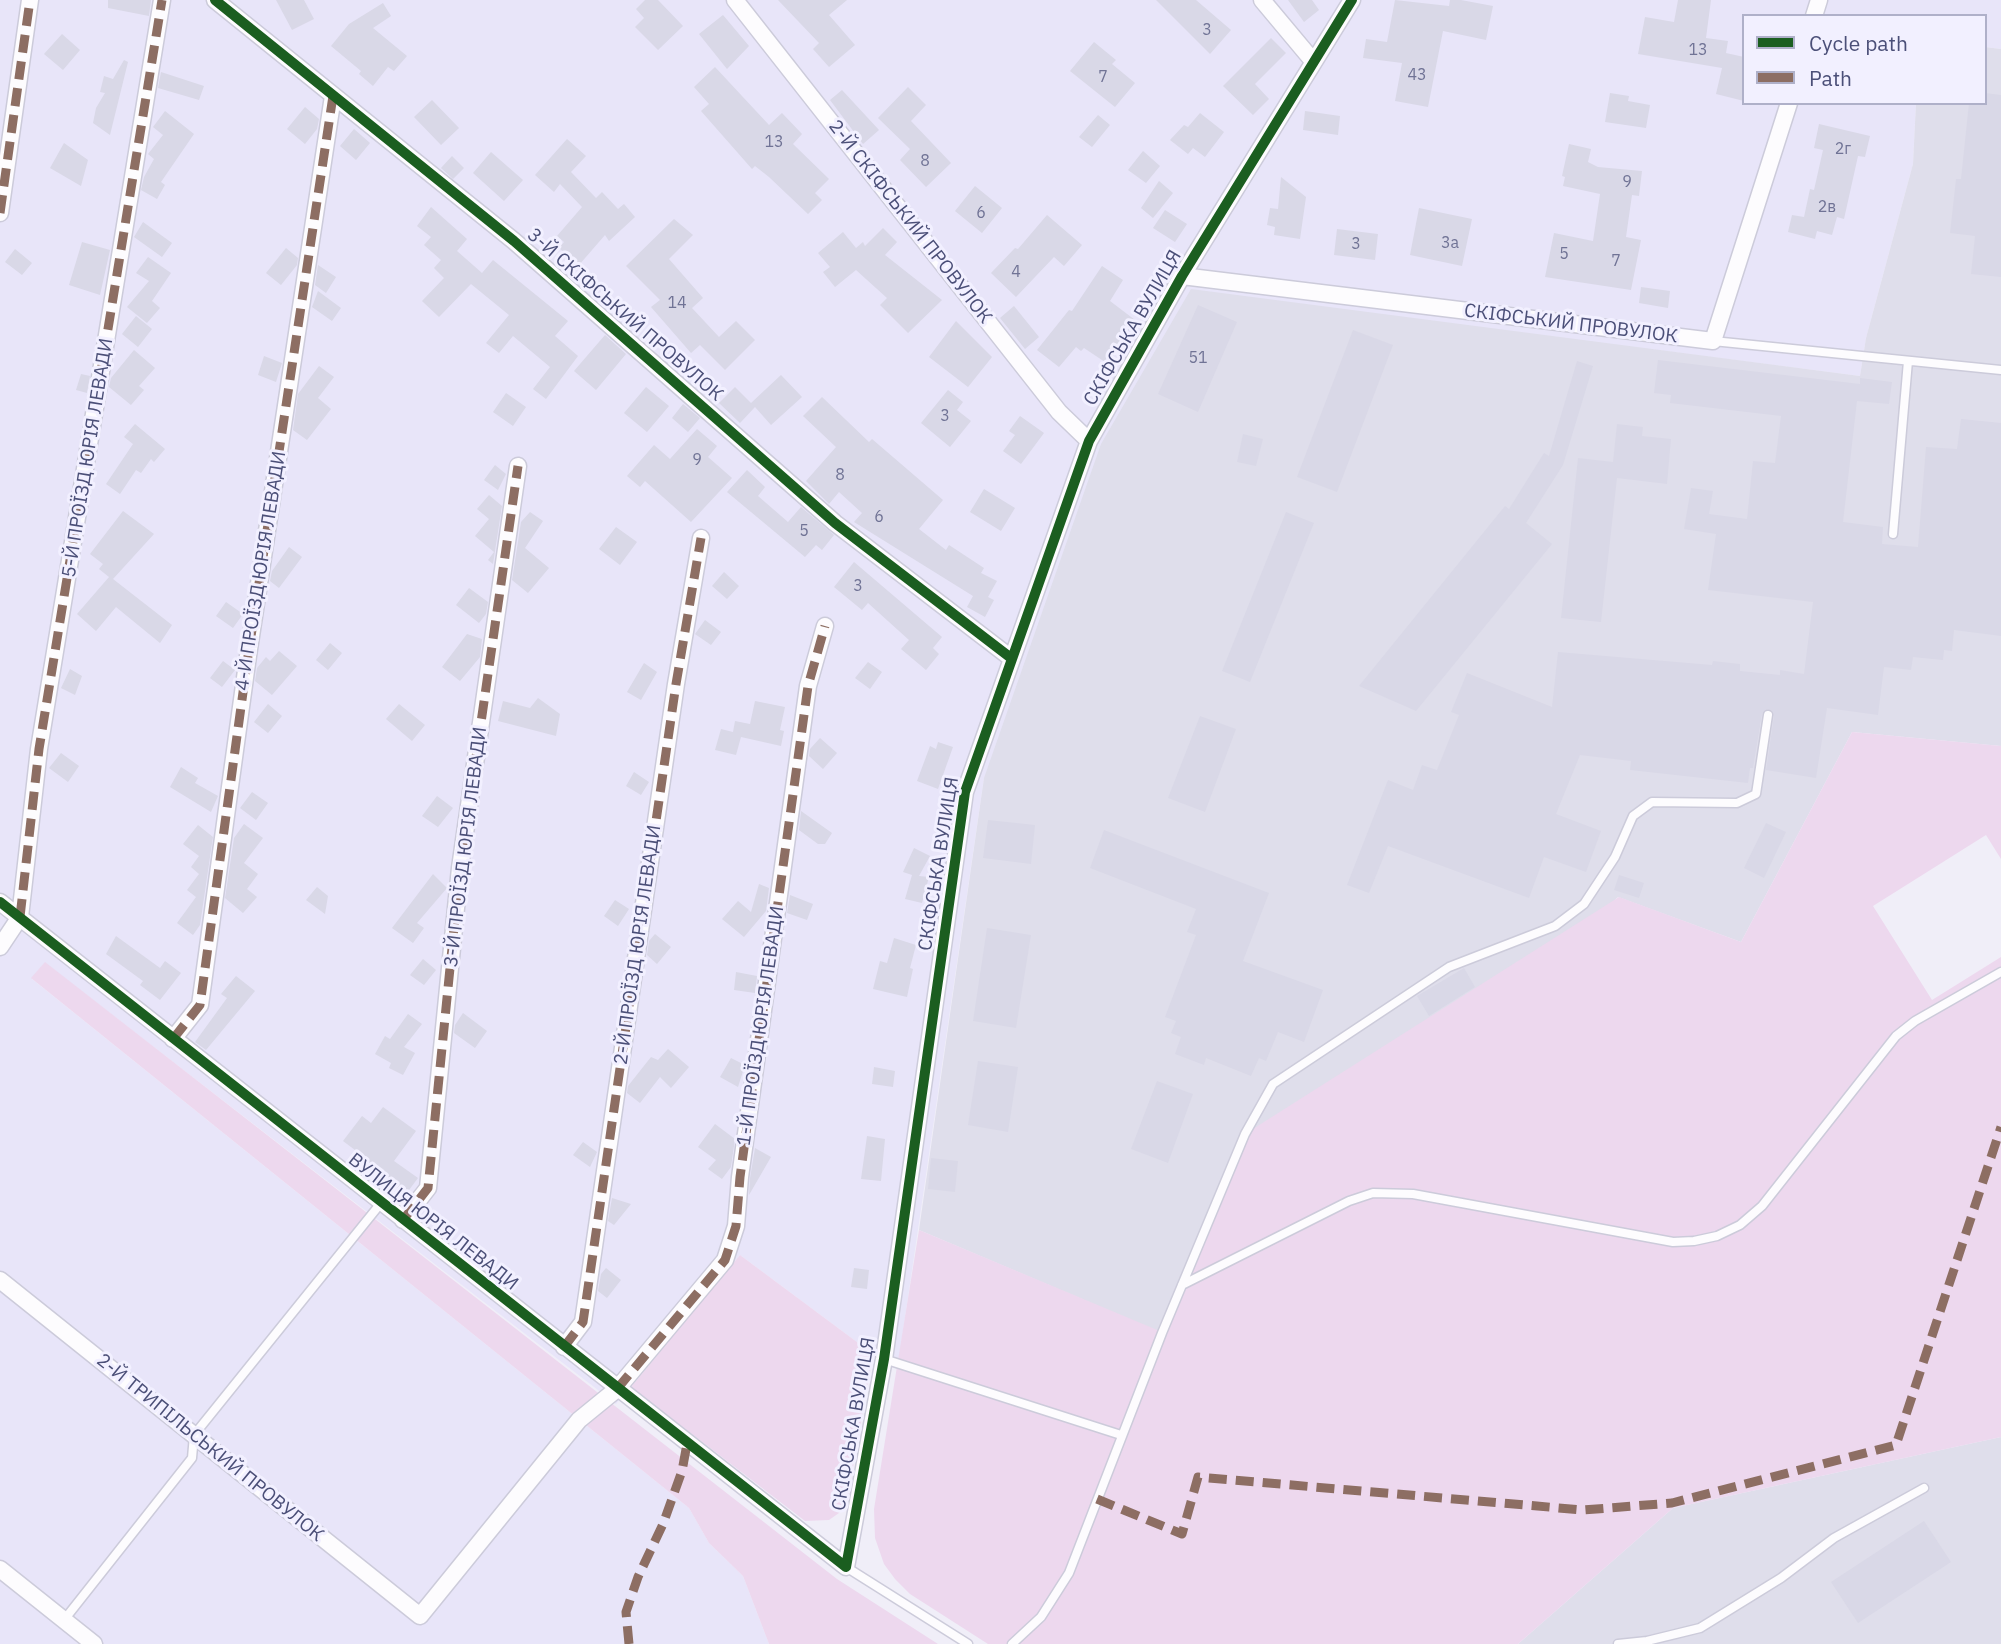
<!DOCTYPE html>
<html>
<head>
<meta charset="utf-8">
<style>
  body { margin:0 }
  #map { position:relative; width:2001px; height:1644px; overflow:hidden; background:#f0eef8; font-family:"IBM Plex Sans",sans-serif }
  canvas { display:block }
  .legend { position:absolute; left:1742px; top:14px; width:245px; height:91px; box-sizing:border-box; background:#f2f0ff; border:2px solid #afb0c9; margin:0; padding:9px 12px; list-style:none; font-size:21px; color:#4b4f78 }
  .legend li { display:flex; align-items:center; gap:14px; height:35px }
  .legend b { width:35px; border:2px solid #afb0c9 }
</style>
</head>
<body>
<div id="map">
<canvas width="2001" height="1644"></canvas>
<ul class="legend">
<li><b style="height:9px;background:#1b5e20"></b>Cycle path</li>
<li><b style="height:9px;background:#8d6e63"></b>Path</li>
</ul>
</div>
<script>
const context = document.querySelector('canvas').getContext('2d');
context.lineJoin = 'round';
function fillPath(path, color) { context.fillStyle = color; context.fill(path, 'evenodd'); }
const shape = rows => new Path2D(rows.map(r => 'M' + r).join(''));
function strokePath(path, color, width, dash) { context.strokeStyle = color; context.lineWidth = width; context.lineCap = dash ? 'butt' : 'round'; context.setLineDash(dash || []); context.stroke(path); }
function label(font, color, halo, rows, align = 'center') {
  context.font = font + ' "IBM Plex Sans",sans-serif'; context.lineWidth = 6; context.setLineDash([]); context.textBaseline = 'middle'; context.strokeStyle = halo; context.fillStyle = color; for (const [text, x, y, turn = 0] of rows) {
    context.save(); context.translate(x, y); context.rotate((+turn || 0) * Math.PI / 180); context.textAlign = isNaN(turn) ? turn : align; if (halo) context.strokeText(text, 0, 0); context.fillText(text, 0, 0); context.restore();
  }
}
fillPath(shape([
  [0,0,2001,0,2001,49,1985,47,1985,16,1744,16,1744,103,1916,103,1913,164,1866,338,1860,376,1577,340,984,778,899,1359,873,1354,740,1255,616,1404,45,963,32,979,689,1508,709,1543,743,1576,769,1644,0,1644]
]), '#e8e5f9');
fillPath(shape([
  [1985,47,2001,49,2001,746,1852,732,1741,942,1618,897,1162,1333,919,1230,984,778,1101,444,1191,289,1860,376,1866,338,1913,164,1916,103,1985,103],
  [2001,1437,2001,1644,1518,1644,1673,1508]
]), '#dfdeeb');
fillPath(shape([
  [1852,732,2001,746,2001,859,1986,835,1873,906,1932,1000,2001,957,2001,1437,1673,1508,1518,1644,988,1644,910,1594,895,1579,884,1564,875,1538,874,1509,919,1230,1162,1332,1245,1134,1619,897,1741,942],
  [45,962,837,1579,938,1644,769,1644,743,1576,709,1543,689,1508,31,978],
  [740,1255,873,1354,847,1501,839,1513,829,1520,805,1521,631,1387]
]), '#edd8ee');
fillPath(shape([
  [108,0,151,0,149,16,108,8],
  [276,0,304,0,314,19,292,30],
  [645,0,658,0,683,26,658,50,635,27,644,18,636,9],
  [778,0,847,0,829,15,855,45,829,67,813,49,819,43],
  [1156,0,1196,0,1231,30,1210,54],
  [1288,0,1312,0,1319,10,1304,22],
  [1395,0,1449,6,1450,0,1461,0,1493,6,1486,40,1443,31,1428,107,1395,101,1402,63,1363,58,1366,39,1387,42],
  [1678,0,1711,0,1706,38,1728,41,1726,53,1744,57,1744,101,1716,94,1722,68,1638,54,1645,17,1674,22],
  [383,3,391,16,373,28,407,56,394,71,388,67,373,86,359,74,361,71,331,46,349,24],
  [723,15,749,46,727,69,699,34],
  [62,34,80,50,63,70,44,54],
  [1271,38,1286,53,1255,84,1269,99,1253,115,1223,86],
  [1094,42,1116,60,1112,64,1135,83,1115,107,1070,71],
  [124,60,128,62,110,135,93,123,96,108,105,93,100,92,104,76,113,79],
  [715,67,769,125,782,113,802,134,793,144,829,179,815,193,822,200,808,214,769,177,755,166,752,169,701,111,709,104,694,87],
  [161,72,204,86,199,100,158,88],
  [908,87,926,105,911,121,951,163,926,187,900,160,910,149,878,118],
  [842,90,879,130,863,144,830,100],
  [1610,93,1629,96,1628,101,1650,105,1646,128,1605,122],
  [1985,93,2001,95,2001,277,1971,274,1975,236,1950,233,1956,179,1961,179,1969,103,1985,103],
  [432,100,459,128,441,145,414,117],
  [305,107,319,119,317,129,305,144,287,129],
  [165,111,194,134,161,182,165,185,157,199,141,190,144,177,154,159,148,154,163,135,153,127],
  [1305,111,1340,116,1338,135,1303,130],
  [1200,113,1224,132,1205,157,1193,148,1188,154,1170,140,1184,125,1188,127],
  [1098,115,1110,125,1092,147,1079,137],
  [1819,124,1870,136,1865,157,1858,156,1844,219,1837,217,1832,235,1817,231,1815,239,1788,232,1792,215,1804,217,1810,189,1814,190,1823,150,1814,148],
  [354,129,370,143,356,160,340,146],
  [567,139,586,156,571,172,596,198,602,192,618,209,624,204,635,217,609,241,605,235,579,265,559,248,564,242,557,236,582,207,560,184,554,192,535,175],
  [64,143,88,160,81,186,50,168],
  [1569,144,1591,149,1588,162,1598,167,1642,171,1639,196,1632,195,1626,237,1641,240,1631,290,1545,277,1554,233,1593,241,1600,194,1563,186,1565,177,1562,176],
  [1143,151,1160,166,1146,183,1128,170],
  [491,152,523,180,504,201,473,173],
  [452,156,464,168,453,179,441,168],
  [1281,177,1306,197,1300,239,1274,235,1275,227,1267,225,1270,208,1278,209],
  [1159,181,1173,193,1153,218,1141,208],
  [975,186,1002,208,982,233,955,211],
  [431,207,467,239,457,251,482,273,493,260,568,321,555,336,578,356,546,399,533,389,550,367,513,336,499,353,486,343,509,315,471,284,439,317,422,301,444,278,434,268,441,260,424,245,431,237,417,226],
  [1419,208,1472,219,1462,266,1410,255],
  [1165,210,1187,224,1175,242,1153,228],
  [1047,215,1082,245,1064,266,1054,257,1016,297,991,273,1015,248,1018,249],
  [674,219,693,235,669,259,703,298,692,308,719,337,736,321,755,340,725,370,700,345,691,353,651,307,660,300,626,266],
  [143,222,172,243,162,257,134,237],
  [883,228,897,242,885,255,942,300,908,333,880,305,887,298,856,270,835,287,823,272,830,267,818,253,843,232,856,248,863,242,865,246],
  [1337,229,1378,234,1375,260,1334,255],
  [82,242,110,250,100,295,69,285],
  [286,248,298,258,297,265,281,285,266,273],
  [15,249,32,263,22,275,5,262],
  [148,257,171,273,152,301,160,308,147,323,127,307,149,281,136,273],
  [318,265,336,277,326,293,315,285],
  [1102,266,1123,280,1110,301,1135,320,1108,364,1084,348,1081,351,1076,347,1059,367,1037,350,1069,310,1072,311],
  [1641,287,1670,291,1668,308,1639,303],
  [318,291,341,308,332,321,312,307],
  [1198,305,1237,322,1198,412,1158,394],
  [1014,306,1039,337,1025,349,1000,318],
  [136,316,152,329,138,347,122,334],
  [956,321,992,357,968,387,929,357],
  [1353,330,1393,345,1337,492,1297,477],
  [605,335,626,354,596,390,574,371],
  [134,350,155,368,139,386,144,390,131,405,109,387,111,378],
  [264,356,282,363,276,382,258,375],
  [1658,360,1860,384,1860,378,1892,382,1889,404,1857,401,1843,522,1883,527,1882,544,1918,547,1926,447,1957,449,1961,419,2001,423,2001,636,1954,630,1952,651,1944,650,1943,660,1913,657,1911,670,1884,667,1878,715,1827,708,1816,778,1766,770,1774,716,1768,709,1762,714,1753,768,1750,768,1748,783,1630,770,1631,761,1580,755,1556,814,1601,831,1586,872,1544,857,1529,898,1388,846,1369,893,1347,885,1388,780,1413,790,1422,765,1437,770,1459,715,1451,712,1467,673,1552,707,1558,652,1712,665,1713,661,1740,664,1740,671,1780,675,1780,670,1804,674,1813,602,1708,590,1716,534,1684,529,1691,488,1713,491,1709,514,1747,519,1753,461,1775,463,1781,416,1670,403,1671,395,1654,393],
  [1577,361,1593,366,1563,465,1526,523,1552,544,1416,711,1359,686,1505,506,1509,509,1544,453,1549,456],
  [319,366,334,377,318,398,331,409,307,440,293,430,298,394],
  [81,374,90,376,87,393,76,390],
  [781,375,802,397,771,425,755,407,740,423,719,403,735,387,751,403],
  [646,387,669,406,647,432,624,413],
  [948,390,963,402,957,410,971,421,950,447,921,423],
  [506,393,526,407,513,426,493,412],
  [822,397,869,442,872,439,943,500,919,529,946,550,949,545,984,568,981,573,997,581,988,597,994,600,985,617,967,607,973,596,854,522,862,513,839,492,829,504,806,481,836,447,803,416],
  [683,404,700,418,688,432,672,418],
  [1020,416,1044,433,1021,464,1003,451,1015,435,1009,431],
  [135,424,165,449,154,462,151,459,141,473,136,470,120,494,106,484,133,444,124,437],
  [1617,424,1643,427,1642,436,1671,439,1667,484,1617,478,1601,622,1561,618,1578,458,1613,462],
  [697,429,717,446,708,457,732,478,691,522,645,481,640,487,627,476,654,445,670,459],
  [1243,434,1263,439,1256,466,1237,462],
  [495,465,506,474,498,490,484,480],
  [747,470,765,487,758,496,788,522,801,507,834,535,822,550,816,545,805,557,727,492],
  [984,489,1015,508,1001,531,970,512],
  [489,495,502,506,493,564,488,560,494,552,475,536,489,519,477,509],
  [123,511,154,534,113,579,172,625,160,643,116,607,96,631,77,614,109,577,99,569,103,564,90,554],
  [530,512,543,521,525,548,549,568,528,593,512,580,521,522],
  [1286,512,1314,523,1250,682,1222,671],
  [616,527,637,542,620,565,599,549],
  [289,547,302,557,279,588,270,581,272,571],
  [854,562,942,637,933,648,939,654,926,670,901,649,909,640,868,603,862,610,834,587],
  [724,572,739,586,727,599,712,586],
  [469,588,488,602,486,614,479,623,456,605],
  [226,602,243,614,233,628,216,616],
  [705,620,721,632,711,645,695,634],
  [467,634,482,639,480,657,460,681,442,667],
  [330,643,342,653,328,670,316,660],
  [279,651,297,666,272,695,255,681,257,668,266,657,270,661],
  [223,661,235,670,222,687,210,678],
  [868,662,882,672,870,689,855,678],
  [644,663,657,672,641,700,627,692],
  [70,669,82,676,75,695,61,688],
  [538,698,560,714,556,736,498,721,503,701,530,708],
  [755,701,785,707,780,730,784,731,781,746,741,737,736,755,715,750,721,729,733,732,735,721,750,724],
  [268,704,282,716,268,733,254,722],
  [399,704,425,725,412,741,386,719],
  [1200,716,1236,729,1205,812,1168,798],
  [820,738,837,753,823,769,809,756,810,749],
  [938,742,953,747,938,789,917,781,930,746,936,749],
  [61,753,79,766,68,782,49,768],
  [181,767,198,778,195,783,218,796,211,812,170,787],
  [634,772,649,782,641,795,626,786],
  [252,792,268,803,256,820,240,808],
  [437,796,453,808,438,827,422,816],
  [801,811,832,833,825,844,818,844,799,830],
  [988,820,1035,825,1031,864,983,858],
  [1766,823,1786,832,1764,878,1744,868],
  [244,824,263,838,244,863,258,874,247,889,257,897,243,913,225,898,234,838],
  [198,825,213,837,200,925,193,935,177,923,196,897,187,890,199,874,191,867,199,856,183,844],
  [1104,830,1269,893,1243,961,1323,990,1304,1042,1278,1032,1266,1061,1259,1058,1251,1076,1206,1058,1204,1065,1175,1054,1181,1037,1171,1033,1176,1021,1165,1017,1196,935,1187,932,1196,909,1090,868],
  [914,848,930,856,919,876,929,877,922,903,905,899,912,875,903,872],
  [433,874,447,888,417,923,424,928,413,943,392,928],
  [1619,875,1644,883,1639,898,1614,890],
  [759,884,769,888,766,911,744,937,722,919,738,901,751,912],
  [317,887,328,896,325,914,306,900],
  [790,895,813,904,807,920,787,913],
  [615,900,629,909,618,926,604,916],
  [987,928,1031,935,1016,1028,973,1021],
  [655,934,671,947,657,964,647,955,649,941],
  [116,936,160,968,165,961,181,973,160,1000,140,985,143,981,106,954],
  [894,938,916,945,910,968,913,969,907,997,873,989,880,961,887,963],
  [423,959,436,970,424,985,410,975],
  [1464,968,1475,987,1429,1016,1417,996],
  [736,972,757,976,755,993,734,990],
  [236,976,255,991,206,1050,195,1042,227,998,221,994],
  [463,1013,487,1031,475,1048,454,1033,455,1025],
  [408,1014,422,1024,404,1047,415,1053,403,1075,389,1068,391,1063,375,1054,385,1036,390,1039],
  [668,1049,689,1067,671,1088,660,1077,640,1103,627,1093,628,1086,651,1057,658,1060],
  [731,1058,745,1065,738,1087,720,1077],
  [978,1061,1018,1067,1008,1132,968,1125],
  [874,1067,895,1071,893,1087,872,1084],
  [1157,1081,1193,1094,1168,1163,1131,1149],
  [383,1107,416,1131,394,1161,418,1178,406,1194,360,1160,363,1156,343,1141,362,1116,371,1123],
  [715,1124,735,1139,731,1167,722,1179,708,1169,716,1160,698,1147],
  [867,1136,885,1139,881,1181,861,1179],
  [583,1142,597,1152,590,1167,573,1155],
  [755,1148,771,1157,749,1195,750,1178],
  [931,1158,958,1161,955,1192,928,1189],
  [612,1198,631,1204,614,1225,608,1221],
  [606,1268,621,1280,607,1298,598,1291,601,1274],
  [854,1268,869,1270,867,1289,851,1287],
  [1924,1521,1951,1562,1858,1623,1831,1582]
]), '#d9d8e7');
const service = shape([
  [1713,341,2001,370],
  [1893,534,1908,361],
  [1182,1285,1349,1201,1373,1193,1413,1194,1673,1242,1694,1241,1717,1236,1740,1225,1762,1206,1896,1036,1915,1021,2001,972],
  [884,1359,1121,1435],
  [846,1567,968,1644],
  [64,1620,192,1458,194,1435,381,1203],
  [1012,1644,1041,1617,1069,1573,1162,1333,1245,1134,1273,1084,1449,967,1555,926,1584,904,1615,857,1633,816,1652,802,1737,803,1756,794,1768,715],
  [1618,1644,1647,1641,1700,1628,1781,1578,1834,1538,1924,1488]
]);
const minor = shape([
  [215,0,514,241,835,523,1011,658],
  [735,0,1059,412,1089,441],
  [1262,0,1313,61],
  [1814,16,1819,0],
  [0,213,30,0],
  [1182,276,1713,341,1789,103],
  [0,902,846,1567,884,1359,965,792,1089,441,1182,276,1352,0],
  [0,947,20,917,39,749,162,0],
  [173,1039,200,1005,248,656,333,96],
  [403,1220,428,1188,460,868,518,466],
  [0,1280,420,1616,579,1420,617,1389,725,1260,736,1226,740,1177,808,686,825,626],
  [564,1347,583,1322,676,684,701,538],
  [0,1569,94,1644]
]);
strokePath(service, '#cccbda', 11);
strokePath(minor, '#cccbda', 19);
strokePath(service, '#fdfcfe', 8);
strokePath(minor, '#fdfcfe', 16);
strokePath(shape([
  [0,213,30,0],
  [20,917,39,749,162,0],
  [173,1039,200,1005,248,656,333,96],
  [403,1220,428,1188,460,868,518,466],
  [564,1347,583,1322,676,684,701,538],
  [617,1389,725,1260,736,1226,740,1177,808,686,825,626],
  [1097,1499,1182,1534,1198,1477,1583,1510,1672,1503,1896,1445,2001,1127],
  [629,1644,626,1612,638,1577,663,1524,682,1471,687,1444]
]), '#8d6e63', 9, [18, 9]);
strokePath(shape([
  [215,0,514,241,835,523,1011,658],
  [0,902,846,1567,884,1359,965,792,1089,441,1182,276,1352,0]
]), '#1b5e20', 10);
label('16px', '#707395', null, [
  ["3",1207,30],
  ["13",1698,50],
  ["43",1417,75],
  ["7",1103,77],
  ["13",774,142],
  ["2г",1843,149],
  ["8",925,161],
  ["9",1627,182],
  ["2в",1827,207],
  ["6",981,213],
  ["3а",1450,243],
  ["3",1356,244],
  ["5",1564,254],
  ["7",1616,261],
  ["4",1016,272],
  ["14",677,303],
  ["51",1198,358],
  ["3",945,416],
  ["9",697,460],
  ["8",840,475],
  ["6",879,517],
  ["5",804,531],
  ["3",858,586]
]);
label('19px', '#4b4f78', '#f2f0ff', [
  ["2-Й СКІФСЬКИЙ ПРОВУЛОК",910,222,52],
  ["3-Й СКІФСЬКИЙ ПРОВУЛОК",625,315,41],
  ["СКІФСЬКИЙ ПРОВУЛОК",1571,324,7],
  ["СКІФСЬКА ВУЛИЦЯ",1133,328,-60],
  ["5-Й ПРОЇЗД ЮРІЯ ЛЕВАДИ",88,458,-81],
  ["4-Й ПРОЇЗД ЮРІЯ ЛЕВАДИ",261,571,-81],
  ["3-Й ПРОЇЗД ЮРІЯ ЛЕВАДИ",466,847,-83],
  ["СКІФСЬКА ВУЛИЦЯ",939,864,-81],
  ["2-Й ПРОЇЗД ЮРІЯ ЛЕВАДИ",638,945,-82],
  ["1-Й ПРОЇЗД ЮРІЯ ЛЕВАДИ",761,1026,-82],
  ["ВУЛИЦЯ ЮРІЯ ЛЕВАДИ",433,1222,38],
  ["СКІФСЬКА ВУЛИЦЯ",854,1424,-80],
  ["2-Й ТРИПІЛЬСЬКИЙ ПРОВУЛОК",210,1448,39]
]);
</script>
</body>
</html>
